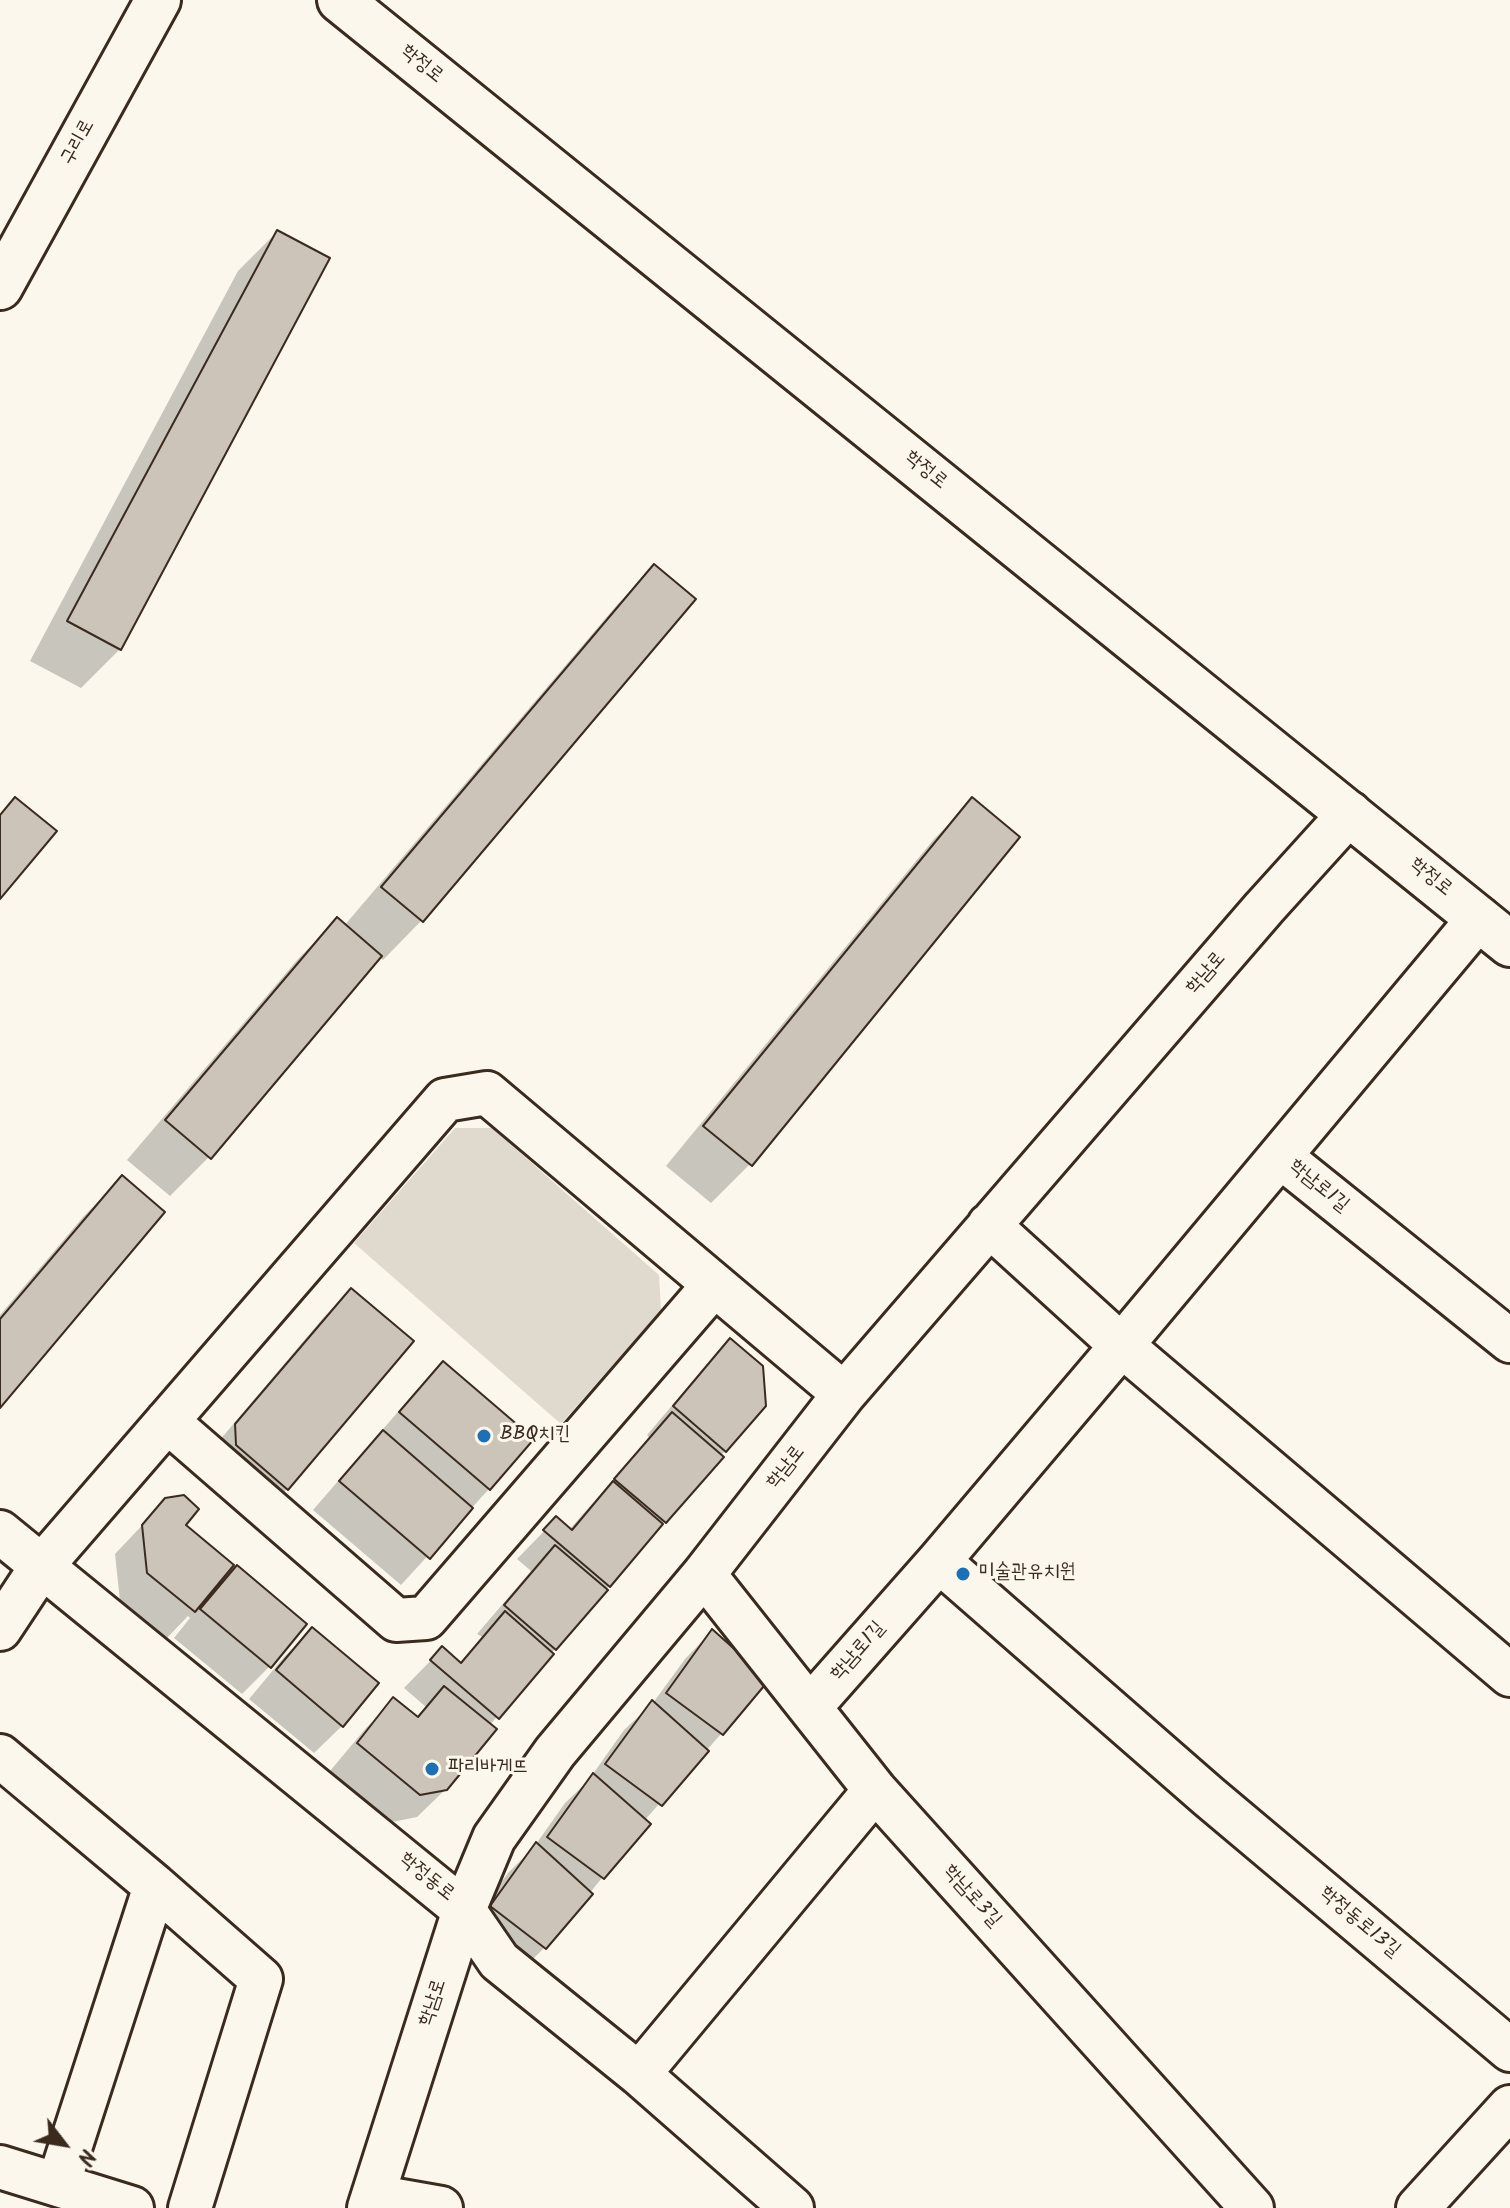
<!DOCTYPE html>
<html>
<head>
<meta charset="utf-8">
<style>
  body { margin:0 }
  #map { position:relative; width:1510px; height:2208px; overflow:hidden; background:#fbf7ec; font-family:Kalam,sans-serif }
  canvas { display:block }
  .north { position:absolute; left:24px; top:2104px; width:80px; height:80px; -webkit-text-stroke:6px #fbf7ec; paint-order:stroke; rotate:121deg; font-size:22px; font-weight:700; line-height:32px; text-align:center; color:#3b2a1e }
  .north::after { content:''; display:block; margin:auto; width:28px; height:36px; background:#3b2a1e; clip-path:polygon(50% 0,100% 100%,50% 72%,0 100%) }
</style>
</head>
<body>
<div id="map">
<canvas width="1510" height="2208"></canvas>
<div class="north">N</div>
</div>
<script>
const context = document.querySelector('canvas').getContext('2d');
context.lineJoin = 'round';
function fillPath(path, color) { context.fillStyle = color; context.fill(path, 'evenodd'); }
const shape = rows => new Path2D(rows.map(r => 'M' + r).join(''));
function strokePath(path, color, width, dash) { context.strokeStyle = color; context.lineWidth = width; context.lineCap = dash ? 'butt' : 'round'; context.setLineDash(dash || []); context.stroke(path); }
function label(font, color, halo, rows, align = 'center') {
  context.font = font + ' Kalam,"Poor Story",sans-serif'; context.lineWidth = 6; context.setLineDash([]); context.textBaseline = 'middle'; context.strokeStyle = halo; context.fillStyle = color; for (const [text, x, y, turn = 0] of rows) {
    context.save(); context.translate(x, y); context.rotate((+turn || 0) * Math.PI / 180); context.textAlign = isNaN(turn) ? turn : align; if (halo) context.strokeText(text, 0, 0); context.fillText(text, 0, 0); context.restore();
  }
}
fillPath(shape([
  [455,1128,492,1128,659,1275,661,1310,561,1424,354,1243]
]), '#dfd9ce');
fillPath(shape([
  [277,232,120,649,81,688,30,661,238,271],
  [654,567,421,921,383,960,379,957,209,1157,170,1196,127,1160,298,959,337,920,344,926,616,606],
  [973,800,750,1164,711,1203,666,1166,934,839],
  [122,1178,0,1404,0,1315,83,1217],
  [351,1290,287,1489,259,1516,208,1454,323,1318],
  [730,1341,764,1405,489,1726,446,1789,417,1817,392,1822,330,1771,366,1728,393,1700,415,1718,426,1707,404,1688,442,1649,459,1664,482,1637,477,1634,531,1571,517,1559,556,1519,569,1530,650,1438,647,1435,703,1369],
  [443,1363,489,1489,401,1585,313,1510,416,1391],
  [166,1500,183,1525,211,1589,214,1591,237,1568,269,1667,242,1694,174,1638,190,1618,188,1616,166,1639,120,1601,115,1554],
  [312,1630,342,1726,314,1753,249,1699,284,1657],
  [712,1631,721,1734,644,1821,602,1878,545,1947,517,1975,463,1935,508,1873,534,1847,565,1803,588,1781,624,1730,653,1703,685,1659]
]), '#0003');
const building = shape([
  [277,230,330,258,121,650,67,621,277,230],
  [654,564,696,599,423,922,381,887,654,564],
  [15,797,57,831,0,899,0,815,15,797],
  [972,797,1020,837,752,1166,703,1126,972,797],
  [337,917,382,956,211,1159,165,1120,337,917],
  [122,1175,165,1212,0,1408,0,1319,122,1175],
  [351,1288,414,1341,288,1490,236,1445,235,1424,351,1288],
  [730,1338,763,1366,766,1406,726,1452,673,1406,730,1338],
  [443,1361,534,1439,490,1490,399,1412,443,1361],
  [672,1412,724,1457,666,1523,614,1479,672,1412],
  [383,1430,473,1508,430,1559,339,1481,383,1430],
  [613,1481,663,1524,610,1587,543,1530,556,1516,572,1530,613,1481],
  [184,1495,199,1509,186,1525,234,1565,195,1612,147,1573,142,1525,165,1498,184,1495],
  [555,1545,608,1590,556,1650,504,1605,555,1545],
  [237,1565,307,1624,271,1668,200,1609,237,1565],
  [505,1611,554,1654,499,1719,430,1660,442,1646,461,1663,505,1611],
  [312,1627,379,1683,343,1727,276,1670,312,1627],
  [712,1629,769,1680,723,1735,666,1693,712,1629],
  [444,1686,497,1729,447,1790,420,1795,357,1743,393,1697,418,1717,444,1686],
  [652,1700,709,1751,662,1806,605,1764,652,1700],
  [593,1773,651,1824,604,1879,547,1837,593,1773],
  [536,1842,593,1894,546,1949,490,1906,536,1842]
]);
fillPath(building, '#ccc4b9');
strokePath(building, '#3b2a1e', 2);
const street = shape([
  [1281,1157,1510,1341],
  [989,1225,1112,1337,1510,1675],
  [167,1421,396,1620,426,1618,713,1286],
  [0,1532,464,1910,499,1961,639,2074,792,2208],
  [939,1561,1208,1796,1510,2050],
  [704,1574,875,1790,1252,2208],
  [0,1629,41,1567,445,1100,487,1093,844,1394],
  [811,1706,939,1561,1122,1345,1479,918],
  [0,1756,155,1886,261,1979,190,2208],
  [639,2074,875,1790],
  [0,2167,132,2208],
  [58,2185,155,1886],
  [373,2196,441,2208],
  [369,2208,464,1910,494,1838,555,1752,704,1574,844,1394,1264,908,1350,813],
  [1418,2208,1510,2107]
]);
const secondary = shape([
  [340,0,1510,944],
  [0,287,158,0]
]);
strokePath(street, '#3b2a1e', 48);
strokePath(secondary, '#3b2a1e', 50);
strokePath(street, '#fbf7ec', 42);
strokePath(secondary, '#fbf7ec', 44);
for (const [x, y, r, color] of [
  [484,1436,8,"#1f6fb2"],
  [963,1574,8,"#1f6fb2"],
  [432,1769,8,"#1f6fb2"]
]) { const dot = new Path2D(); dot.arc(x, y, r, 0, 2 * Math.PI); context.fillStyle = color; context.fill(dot); strokePath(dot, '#fbf7ec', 3); }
label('20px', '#3b2a1e', '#fbf7ec', [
  ["학정로",421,65,39],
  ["구리로",79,143,-61],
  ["학정로",925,471,39],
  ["학정로",1430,878,39],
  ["학남로",1207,974,-49],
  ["학남로1길",1318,1187,39],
  ["학남로",787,1468,-52],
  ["학남로1길",859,1652,-49],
  ["학정동로",426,1878,39],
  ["학남로3길",971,1897,48],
  ["학정동로13길",1359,1923,40],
  ["학남로",434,2003,-72]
]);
label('20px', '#3b2a1e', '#fbf7ec', [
  ["BBQ치킨",500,1436],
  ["미술관유치원",979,1574],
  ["파리바게뜨",448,1769]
], 'left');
</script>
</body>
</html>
